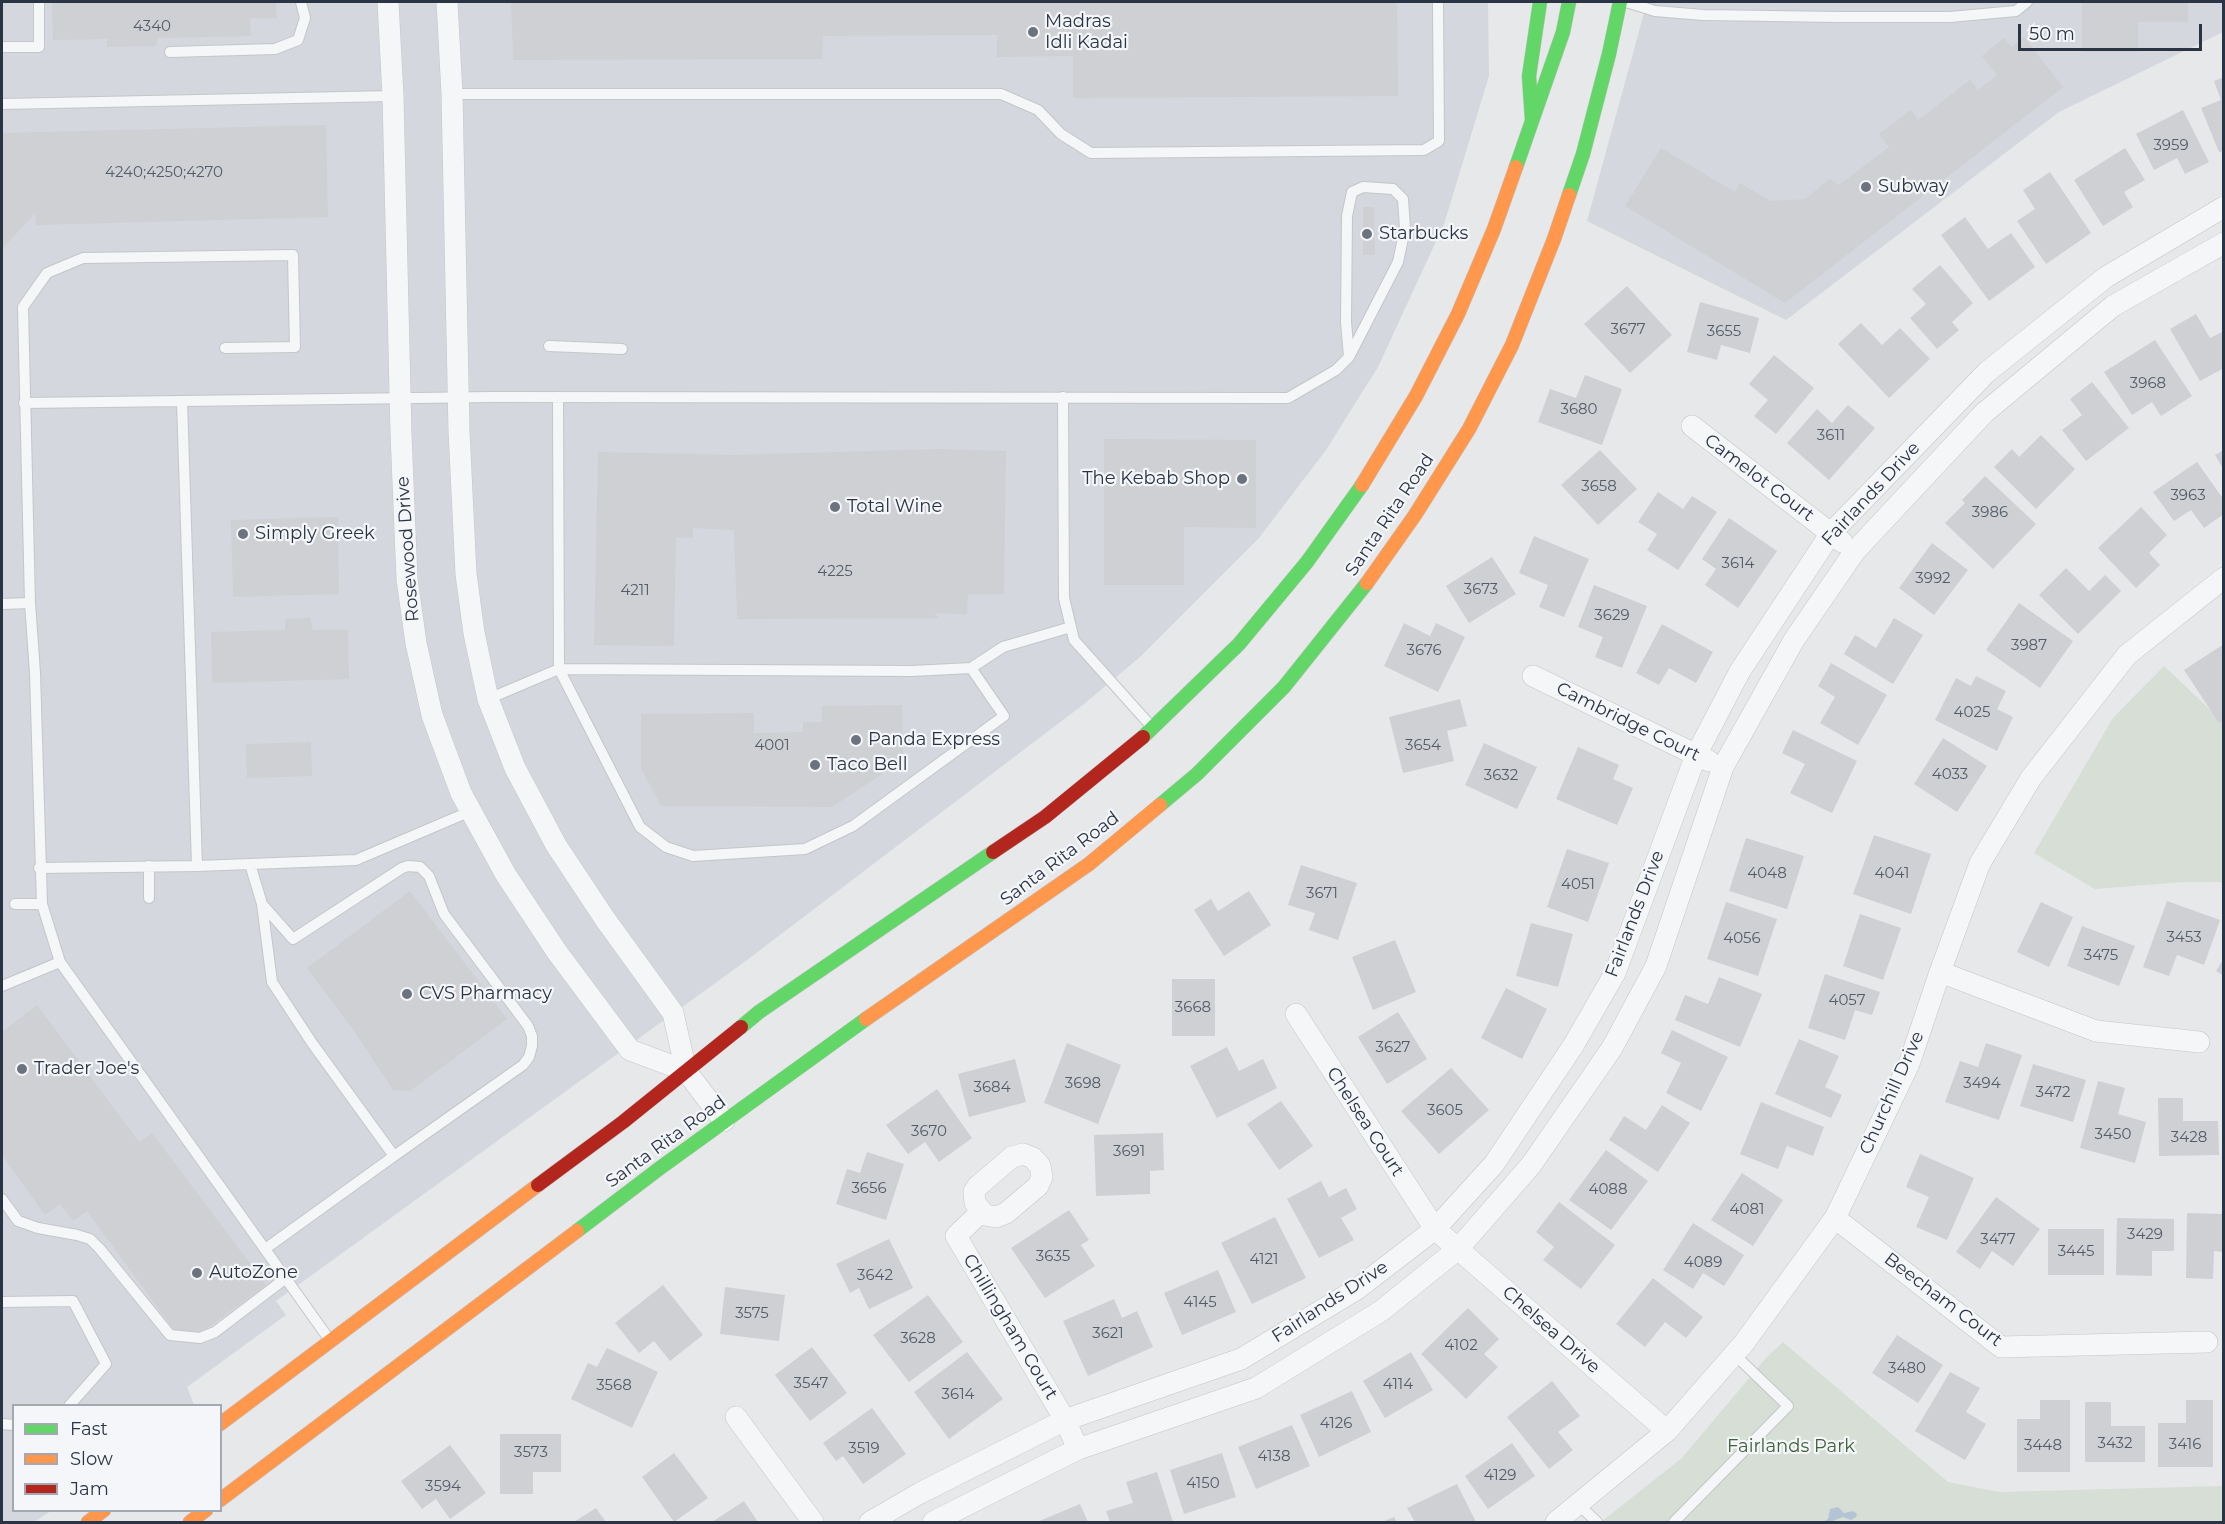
<!DOCTYPE html>
<html>
<head>
<meta charset="utf-8">
<style>
  body { margin:0 }
  #map { position:relative; width:2225px; height:1524px; overflow:hidden; background:#e6e8ea; font-family:Montserrat,sans-serif }
  canvas { display:block }
  .frame { position:absolute; inset:0; border:3px solid #2b3445; pointer-events:none }
  .legend { position:absolute; left:12px; top:1404px; width:210px; height:108px; box-sizing:border-box; background:#f4f6f9; border:2px solid #a4a8b1; margin:0; padding:8px 10px; list-style:none; font-size:18px; color:#2b3445 }
  .legend li { display:flex; align-items:center; gap:12px; height:30px }
  .legend b { width:30px; border:2px solid #a4a8b1 }
  .scale { position:absolute; left:2018px; top:24px; width:184px; height:27px; box-sizing:border-box; border:3px solid #2b3445; border-top:0; padding-left:8px; font-size:18px; line-height:21px; white-space:nowrap; color:#2b3445; -webkit-text-stroke:4px #f4f6f9; paint-order:stroke }
</style>
</head>
<body>
<div id="map">
<canvas width="2225" height="1524"></canvas>
<div class="frame"></div>
<ul class="legend">
<li><b style="height:8px;background:#63d668"></b>Fast</li>
<li><b style="height:8px;background:#ff974d"></b>Slow</li>
<li><b style="height:8px;background:#b3261e"></b>Jam</li>
</ul>
<div class="scale">50 m</div>
</div>
<script>
const context = document.querySelector('canvas').getContext('2d');
context.lineJoin = 'round';
function fillPath(path, color) { context.fillStyle = color; context.fill(path, 'evenodd'); }
const shape = rows => new Path2D(rows.map(r => 'M' + r).join(''));
function strokePath(path, color, width, dash) { context.strokeStyle = color; context.lineWidth = width; context.lineCap = dash ? 'butt' : 'round'; context.setLineDash(dash || []); context.stroke(path); }
function label(font, color, halo, rows, align = 'center') {
  context.font = font + ' Montserrat,sans-serif'; context.lineWidth = 4.5; context.setLineDash([]); context.textBaseline = 'middle'; context.strokeStyle = halo; context.fillStyle = color; for (const [text, x, y, turn = 0] of rows) {
    context.save(); context.translate(x, y); context.rotate((+turn || 0) * Math.PI / 180); context.textAlign = isNaN(turn) ? turn : align; if (halo) context.strokeText(text, 0, 0); context.fillText(text, 0, 0); context.restore();
  }
}
fillPath(shape([
  [2,2,1488,2,1489,76,1444,224,1378,367,1326,450,1259,538,1140,657,1084,704,743,963,276,1301,286,1315,187,1387,194,1405,14,1406,14,1510,51,1511,34,1522,2,1522],
  [1647,2,2223,2,2223,32,2059,112,1786,320,1587,221]
]), '#d4d7dd');
fillPath(shape([
  [2164,666,2223,722,2223,882,2184,882,2095,889,2034,853,2113,718],
  [1783,1342,1948,1482,1999,1492,2223,1486,2223,1522,1601,1522,1682,1458,1766,1358]
]), '#d6ded6');
fillPath(shape([
  [1838,1507,1844,1513,1853,1511,1857,1514,1856,1517,1851,1520,1843,1517,1830,1522,1823,1522,1828,1519,1830,1509]
]), '#b4c4d5');
fillPath(shape([
  [52,2,276,2,277,18,250,18,251,36,158,38,156,46,107,47,107,39,53,40],
  [511,2,1397,2,1398,96,1073,98,1073,56,997,57,997,35,823,36,822,59,513,60],
  [2082,2,2188,2,2188,22,2138,22,2138,52,2082,52],
  [2024,37,2063,87,1785,303,1625,206,1661,148,1735,192,1740,183,1771,201,1805,199,1830,179,1839,185,1889,147,1879,134,1911,110,1918,120,1970,80,1978,90,1997,75,1982,56,2004,38,2011,47],
  [2224,77,2224,151,2219,152,2201,108,2221,100,2214,81],
  [2183,110,2209,162,2185,174,2177,158,2154,170,2136,134],
  [326,125,328,217,36,225,35,213,2,249,2,133],
  [2125,148,2145,180,2124,192,2133,207,2103,226,2074,180],
  [2050,172,2091,233,2046,264,2017,221,2035,209,2023,190],
  [1363,207,1374,207,1375,255,1363,255],
  [1965,217,1988,249,2011,233,2035,267,1989,301,1941,235],
  [1940,265,1973,303,1952,322,1959,330,1937,349,1910,318,1926,304,1912,289],
  [1627,286,1672,335,1630,373,1584,324],
  [1700,302,1759,318,1750,353,1721,345,1717,360,1687,352],
  [2196,314,2210,338,2224,331,2224,368,2200,381,2170,329],
  [1861,323,1882,345,1900,328,1930,359,1889,398,1838,344],
  [2155,340,2192,396,2161,416,2152,402,2132,415,2104,372],
  [1774,355,1814,388,1776,434,1754,416,1768,400,1749,384],
  [1585,375,1622,389,1602,445,1538,422,1550,389,1576,398],
  [2092,382,2129,428,2086,461,2062,430,2082,415,2070,399],
  [1848,405,1875,428,1829,480,1787,443,1817,409,1832,423],
  [2041,435,2075,469,2036,509,1994,467,2012,449,2019,457],
  [1104,439,1256,440,1256,528,1184,527,1184,585,1104,585],
  [937,449,1006,451,1004,594,968,594,967,614,934,613,939,618,737,619,734,530,693,528,693,538,676,537,674,646,594,645,598,452,734,455],
  [1600,450,1637,489,1598,525,1561,485],
  [2224,450,2224,470,2215,455],
  [2197,462,2224,500,2224,514,2204,528,2191,510,2174,521,2153,492],
  [1985,476,2036,524,1993,569,1945,523,1965,503,1962,500],
  [1658,492,1683,509,1692,496,1717,512,1678,570,1647,550,1657,534,1638,522],
  [2141,507,2167,535,2149,553,2160,565,2136,588,2098,548],
  [338,517,339,594,233,597,231,520],
  [1729,518,1777,551,1738,608,1705,585,1716,569,1702,559],
  [1534,536,1589,559,1564,617,1539,607,1548,585,1519,573],
  [1932,543,1968,570,1934,615,1899,588],
  [1492,557,1516,594,1469,623,1446,586],
  [2066,568,2089,591,2105,575,2121,591,2078,634,2039,595],
  [1594,585,1647,606,1622,668,1595,657,1603,637,1578,627],
  [2019,603,2073,641,2040,688,1986,650],
  [310,618,313,630,348,630,349,679,212,683,211,632,285,630,285,619],
  [1894,618,1923,635,1893,684,1844,654,1855,635,1876,648],
  [1404,623,1430,636,1436,623,1465,637,1438,692,1384,666],
  [1662,624,1713,652,1696,683,1669,668,1659,685,1636,673],
  [2224,644,2224,720,2219,723,2184,670],
  [1831,663,1887,695,1858,745,1820,723,1835,697,1818,686],
  [1976,676,2006,691,1997,709,2013,717,1997,751,1935,720,1956,678,1971,686],
  [1460,699,1467,726,1447,731,1454,761,1403,773,1389,717],
  [902,705,903,760,832,807,661,806,641,768,641,714,754,713,754,733,803,732,803,722,822,722,822,706],
  [1793,730,1857,761,1832,813,1790,793,1805,764,1782,753],
  [1943,738,1987,766,1957,812,1914,784],
  [311,742,312,776,247,778,246,744],
  [1484,743,1537,767,1517,809,1465,785],
  [1578,747,1619,765,1613,779,1633,788,1617,825,1556,799],
  [1874,835,1931,854,1911,914,1853,894],
  [1746,838,1804,856,1787,909,1729,891],
  [1567,849,1609,863,1588,922,1547,907],
  [1301,865,1357,883,1338,940,1309,930,1315,913,1288,905],
  [410,891,507,1019,410,1091,393,1090,352,1028,307,968],
  [1249,891,1271,925,1224,956,1194,910,1211,899,1218,911],
  [2167,901,2220,920,2204,965,2177,955,2169,976,2143,967],
  [1726,902,1777,919,1758,976,1707,959],
  [2041,902,2073,917,2049,967,2017,952],
  [1860,914,1901,928,1883,980,1843,966],
  [1531,923,1573,934,1558,987,1516,976],
  [2082,926,2135,946,2119,986,2067,966],
  [1395,940,1416,992,1373,1010,1352,957],
  [2224,958,2224,976,2216,971],
  [1825,974,1880,992,1872,1015,1855,1010,1845,1040,1808,1028],
  [1719,977,1762,994,1740,1047,1675,1020,1685,995,1708,1004],
  [1172,979,1215,979,1215,1036,1172,1036],
  [1506,988,1547,1009,1522,1059,1481,1038],
  [37,1005,139,1142,152,1133,266,1285,202,1332,174,1330,87,1211,73,1221,60,1204,45,1215,2,1155,2,1032],
  [1398,1012,1427,1059,1387,1084,1358,1037],
  [1672,1030,1728,1057,1701,1111,1666,1093,1681,1063,1661,1053],
  [1799,1039,1839,1056,1825,1087,1842,1095,1831,1118,1775,1094],
  [1067,1043,1121,1065,1098,1124,1044,1103],
  [1986,1043,2022,1055,1999,1120,1945,1102,1960,1061,1978,1067],
  [1227,1047,1239,1071,1263,1059,1277,1088,1217,1118,1190,1066],
  [1015,1059,1026,1102,969,1117,958,1074],
  [2033,1064,2086,1080,2073,1122,2020,1106],
  [1451,1068,1489,1110,1439,1154,1401,1111],
  [2098,1081,2125,1088,2118,1114,2146,1122,2135,1163,2080,1148],
  [937,1089,972,1138,939,1162,925,1142,908,1154,886,1125],
  [2158,1098,2183,1098,2183,1121,2218,1121,2219,1155,2159,1156],
  [1281,1101,1313,1146,1279,1170,1247,1124],
  [1761,1102,1824,1127,1813,1156,1787,1146,1778,1169,1740,1154],
  [1662,1105,1690,1123,1658,1172,1609,1140,1624,1116,1646,1130],
  [1163,1133,1164,1170,1150,1171,1150,1194,1096,1196,1094,1135],
  [1606,1150,1648,1181,1611,1230,1569,1200],
  [867,1152,904,1164,886,1220,836,1204,847,1169,860,1173],
  [1920,1154,1974,1178,1947,1240,1916,1227,1929,1197,1906,1187],
  [1742,1173,1783,1200,1753,1246,1711,1220],
  [1321,1181,1329,1197,1346,1188,1357,1209,1341,1218,1354,1240,1319,1258,1287,1199],
  [1996,1197,2040,1229,2013,1266,1992,1251,1980,1269,1956,1252],
  [1559,1202,1615,1245,1581,1289,1543,1260,1554,1247,1536,1232],
  [1069,1210,1089,1240,1081,1245,1095,1266,1045,1298,1011,1248],
  [2187,1213,2224,1214,2224,1252,2214,1251,2213,1279,2186,1278],
  [1275,1217,1306,1278,1252,1304,1221,1243],
  [2117,1218,2174,1219,2174,1251,2152,1251,2152,1276,2116,1275],
  [1693,1223,1744,1255,1724,1286,1703,1273,1693,1289,1663,1270],
  [2048,1229,2104,1229,2104,1275,2048,1275],
  [889,1239,913,1288,869,1309,859,1288,850,1293,836,1264],
  [1218,1270,1236,1312,1182,1335,1164,1293],
  [1653,1278,1703,1317,1686,1338,1665,1322,1645,1347,1616,1324],
  [663,1285,703,1335,670,1361,654,1341,639,1353,615,1323],
  [725,1287,785,1295,779,1341,720,1334],
  [928,1295,963,1342,909,1382,873,1335],
  [1114,1299,1122,1318,1137,1311,1153,1347,1088,1376,1063,1321],
  [1468,1308,1499,1339,1484,1354,1498,1367,1466,1399,1421,1354],
  [1897,1335,1943,1365,1918,1403,1872,1373],
  [812,1347,847,1393,810,1421,775,1375],
  [607,1348,658,1372,632,1428,571,1399,588,1363,597,1367],
  [967,1352,1003,1399,949,1439,914,1392],
  [1411,1352,1433,1390,1385,1418,1363,1381],
  [1950,1372,1980,1388,1966,1412,1986,1424,1965,1460,1915,1431],
  [1552,1381,1580,1416,1558,1432,1573,1450,1549,1469,1507,1417],
  [1352,1391,1371,1432,1319,1457,1300,1415],
  [2040,1400,2070,1400,2070,1472,2017,1472,2017,1419,2040,1419],
  [2186,1400,2213,1400,2213,1467,2158,1467,2158,1423,2186,1423],
  [2085,1402,2111,1402,2111,1426,2145,1426,2145,1462,2085,1462],
  [872,1408,906,1454,863,1484,843,1456,836,1461,823,1443],
  [1292,1425,1310,1466,1256,1489,1238,1447],
  [500,1434,561,1434,561,1472,533,1472,533,1494,500,1494],
  [1512,1443,1535,1476,1488,1509,1465,1476],
  [450,1445,486,1493,450,1519,436,1499,422,1509,401,1481],
  [674,1453,708,1498,674,1522,642,1477],
  [1222,1453,1236,1497,1184,1514,1170,1470],
  [1157,1472,1173,1522,1110,1522,1106,1511,1133,1503,1126,1482],
  [1457,1484,1476,1522,1415,1522,1407,1508],
  [744,1501,758,1522,712,1522],
  [1080,1504,1088,1522,1037,1522],
  [596,1508,606,1522,574,1522],
  [1394,1517,1397,1522,1382,1522]
]), '#ced0d3');
const lane = shape([
  [1626,2,1655,11,1703,15,1838,17,1950,17,2016,11,2027,2],
  [2,47,39,47,39,2],
  [170,52,275,49,298,40,305,18,301,2],
  [452,94,1001,94,1038,110,1061,134,1091,153,1424,150,1439,141,1438,2],
  [2,104,393,96],
  [549,346,622,349],
  [225,348,295,347,293,255,83,258,47,273,23,307,30,603,35,673,42,904,60,962,329,1339],
  [558,397,559,669,640,827,666,847,693,856,805,849,853,826,1004,716,971,668],
  [1063,397,1064,598,1074,640,1151,726],
  [182,401,197,866],
  [24,403,494,397,1288,398,1336,370,1349,357,1398,262,1405,229,1403,199,1393,189,1363,187,1352,192,1347,216,1346,322,1349,357],
  [2,604,30,603],
  [488,699,559,669,912,671,971,668,1003,647,1071,627],
  [250,864,262,904,272,982,312,1043,394,1156,265,1249],
  [149,866,149,898],
  [39,868,197,866,356,860,471,811],
  [15,904,42,904],
  [262,904,293,939,402,868,408,866,420,867,429,876,444,914,528,1026,532,1036,532,1046,529,1057,523,1065,394,1156],
  [2,986,60,962],
  [2,1199,18,1221,38,1228,77,1235,90,1239,100,1249,170,1335,200,1338,215,1332,286,1278],
  [2,1302,73,1301,106,1364,69,1406],
  [2,1424,14,1425],
  [1578,1504,1597,1522],
  [1674,1522,1788,1406,1734,1354]
]);
const street = shape([
  [388,2,393,96,401,434,407,579,416,643,432,715,461,793,506,875,557,952,630,1050,686,1071],
  [447,2,452,94,459,431,466,574,474,633,488,699,515,768,556,845,605,919,673,1013,686,1071,724,1121],
  [1692,426,1842,542],
  [1533,676,1709,761],
  [1940,972,2096,1031,2199,1042],
  [1296,1014,1435,1229,1667,1431],
  [1023,1154,1033,1158,1040,1166,1042,1177,1038,1186,1006,1213,996,1217,985,1215,975,1203,974,1192,977,1187,1012,1157,1023,1154],
  [981,1212,956,1236,1065,1420,1078,1449],
  [1835,1218,2001,1347,2207,1342],
  [736,1417,813,1522],
  [870,1522,920,1493,1065,1420,1241,1359,1357,1289,1435,1229,1494,1164,1573,1046,1615,973,1696,755,1740,671,1831,533,1987,372,2106,277,2224,207],
  [933,1522,1078,1449,1256,1388,1381,1311,1458,1249,1531,1165,1612,1048,1656,966,1723,767,1794,640,1855,551,1984,413,2113,306,2224,243],
  [1556,1522,1667,1431,1744,1343,1835,1218,1909,1064,1940,972,1980,863,2031,778,2127,655,2224,578]
]);
const fast = shape([
  [1532,120,1529,76,1540,2],
  [1516,167,1563,32,1569,2],
  [1569,195,1583,154,1609,54,1620,2],
  [1143,737,1239,644,1307,562,1362,485],
  [1160,805,1197,774,1284,687,1367,583],
  [741,1027,759,1012,993,852],
  [577,1231,660,1168,866,1019]
]);
const slow = shape([
  [1362,485,1416,396,1458,314,1494,229,1516,167],
  [1367,583,1415,515,1469,429,1512,345,1554,239,1569,195],
  [866,1019,1089,864,1160,805],
  [220,1424,538,1185],
  [220,1500,577,1231],
  [88,1522,104,1510],
  [190,1522,206,1510]
]);
const jam = shape([
  [993,852,1045,817,1143,737],
  [538,1185,623,1122,741,1027]
]);
strokePath(lane, '#c4c6c8', 12);
strokePath(street, '#c4c6c8', 22);
strokePath(fast, '#c2c5c8', 15);
strokePath(slow, '#c2c5c8', 15);
strokePath(jam, '#c2c5c8', 15);
strokePath(lane, '#f5f6f7', 10);
strokePath(street, '#f5f6f7', 21);
strokePath(fast, '#63d668', 14);
strokePath(slow, '#ff974d', 14);
strokePath(jam, '#b3261e', 14);
for (const [x, y, r, color] of [
  [1033,32,6,"#6c737f"],
  [1866,187,6,"#6c737f"],
  [1367,234,6,"#6c737f"],
  [1242,479,6,"#6c737f"],
  [835,507,6,"#6c737f"],
  [243,534,6,"#6c737f"],
  [856,740,6,"#6c737f"],
  [815,765,6,"#6c737f"],
  [407,994,6,"#6c737f"],
  [22,1069,6,"#6c737f"],
  [197,1273,6,"#6c737f"]
]) { const dot = new Path2D(); dot.arc(x, y, r, 0, 2 * Math.PI); context.fillStyle = color; context.fill(dot); strokePath(dot, '#f4f6f9', 2); }
label('15px', '#545c69', null, [
  ["4340",152,27],
  ["3959",2171,146],
  ["4240;4250;4270",164,173],
  ["3677",1628,330],
  ["3655",1724,332],
  ["3968",2148,384],
  ["3680",1579,410],
  ["3611",1831,436],
  ["3658",1599,487],
  ["3963",2188,496],
  ["3986",1990,513],
  ["3614",1738,564],
  ["4225",835,572],
  ["3992",1933,579],
  ["3673",1481,590],
  ["4211",635,591],
  ["3629",1612,616],
  ["3987",2029,646],
  ["3676",1424,651],
  ["4025",1972,713],
  ["4001",772,746],
  ["3654",1423,746],
  ["4033",1950,775],
  ["3632",1501,776],
  ["4048",1767,874],
  ["4041",1892,874],
  ["4051",1578,885],
  ["3671",1322,894],
  ["3453",2184,938],
  ["4056",1742,939],
  ["3475",2101,956],
  ["4057",1847,1001],
  ["3668",1193,1008],
  ["3627",1393,1048],
  ["3698",1083,1084],
  ["3494",1982,1084],
  ["3684",992,1088],
  ["3472",2053,1093],
  ["3605",1445,1111],
  ["3670",929,1132],
  ["3450",2113,1135],
  ["3428",2189,1138],
  ["3691",1129,1152],
  ["3656",869,1189],
  ["4088",1608,1190],
  ["4081",1747,1210],
  ["3429",2145,1235],
  ["3477",1998,1240],
  ["3445",2076,1252],
  ["3635",1053,1257],
  ["4121",1264,1260],
  ["4089",1703,1263],
  ["3642",875,1276],
  ["4145",1200,1303],
  ["3575",752,1314],
  ["3621",1108,1334],
  ["3628",918,1339],
  ["4102",1461,1346],
  ["3480",1907,1369],
  ["3547",811,1384],
  ["4114",1398,1385],
  ["3568",614,1386],
  ["3614",958,1395],
  ["4126",1336,1424],
  ["3432",2115,1444],
  ["3416",2185,1445],
  ["3448",2043,1446],
  ["3519",864,1449],
  ["3573",531,1453],
  ["4138",1274,1457],
  ["4129",1500,1476],
  ["4150",1203,1484],
  ["3594",443,1487]
]);
label('18px', '#2b3445', '#f4f6f9', [
  ["Madras",1045,22],
  ["Idli Kadai",1045,43],
  ["Subway",1878,187],
  ["Starbucks",1379,234],
  ["The Kebab Shop",1230,479,"right"],
  ["Total Wine",847,507],
  ["Simply Greek",255,534],
  ["Panda Express",868,740],
  ["Taco Bell",827,765],
  ["CVS Pharmacy",419,994],
  ["Trader Joe's",34,1069],
  ["AutoZone",209,1273]
], 'left');
label('18px', '#2b3445', '#f4f6f9', [
  ["Camelot Court",1759,478,37],
  ["Fairlands Drive",1871,494,-47],
  ["Santa Rita Road",1390,515,-56],
  ["Rosewood Drive",408,549,-94],
  ["Cambridge Court",1628,722,26],
  ["Santa Rita Road",1060,859,-37],
  ["Fairlands Drive",1635,914,-69],
  ["Churchill Drive",1892,1093,-66],
  ["Chelsea Court",1365,1122,57],
  ["Santa Rita Road",666,1142,-36],
  ["Beecham Court",1943,1300,37],
  ["Fairlands Drive",1330,1302,-33],
  ["Chillingham Court",1010,1327,59],
  ["Chelsea Drive",1551,1330,41]
]);
label('18px', '#3f6138', '#f4f6f9', [
  ["Fairlands Park",1791,1447]
]);
</script>
</body>
</html>
